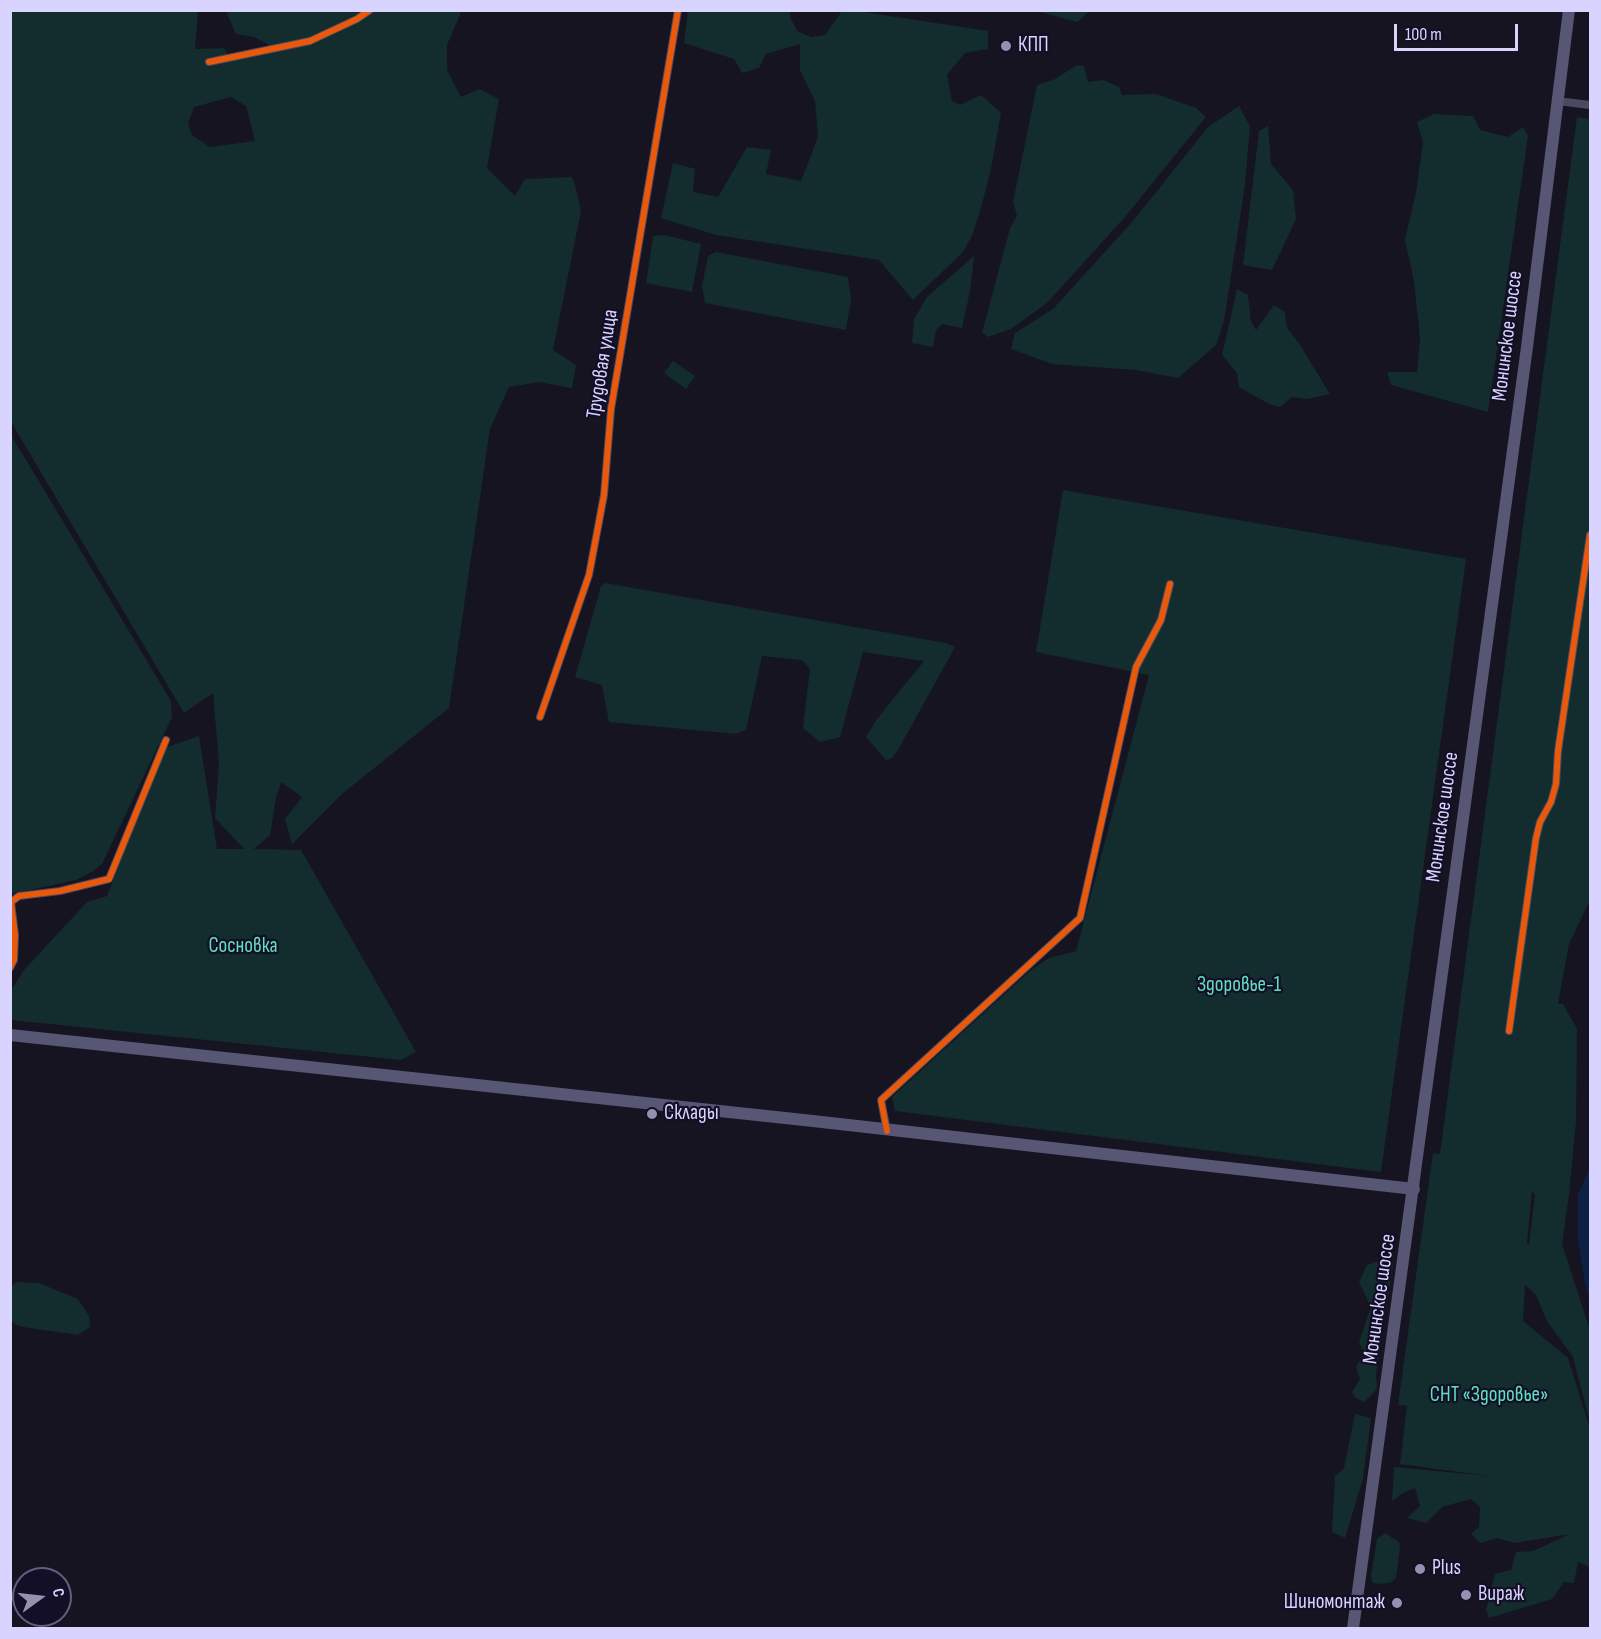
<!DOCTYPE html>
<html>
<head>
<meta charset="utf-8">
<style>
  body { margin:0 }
  #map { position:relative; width:1601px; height:1639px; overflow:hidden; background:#161421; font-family:"Sofia Sans Condensed",sans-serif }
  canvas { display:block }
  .frame { position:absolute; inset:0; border:12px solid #d9d4ff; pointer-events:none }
  .north { position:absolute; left:12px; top:1567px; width:60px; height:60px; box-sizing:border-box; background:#130f26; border:2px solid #625e7d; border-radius:50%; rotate:75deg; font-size:16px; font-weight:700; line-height:24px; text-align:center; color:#d9d4ff }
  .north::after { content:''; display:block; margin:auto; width:21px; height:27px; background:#9591b1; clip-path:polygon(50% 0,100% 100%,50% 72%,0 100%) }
  .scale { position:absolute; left:1394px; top:24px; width:124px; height:27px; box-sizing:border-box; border:3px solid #d9d4ff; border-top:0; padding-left:8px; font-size:18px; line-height:21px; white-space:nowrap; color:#d9d4ff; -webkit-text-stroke:4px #130f26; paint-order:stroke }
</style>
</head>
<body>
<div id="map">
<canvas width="1601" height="1639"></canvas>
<div class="frame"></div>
<div class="north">С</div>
<div class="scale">100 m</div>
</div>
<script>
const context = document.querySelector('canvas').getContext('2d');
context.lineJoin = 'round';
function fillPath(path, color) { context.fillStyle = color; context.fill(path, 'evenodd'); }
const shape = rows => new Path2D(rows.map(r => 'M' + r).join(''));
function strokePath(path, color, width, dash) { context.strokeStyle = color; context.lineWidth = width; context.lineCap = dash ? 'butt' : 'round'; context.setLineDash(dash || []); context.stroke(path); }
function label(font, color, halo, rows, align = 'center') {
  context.font = font + ' "Sofia Sans Condensed",sans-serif'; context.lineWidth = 4.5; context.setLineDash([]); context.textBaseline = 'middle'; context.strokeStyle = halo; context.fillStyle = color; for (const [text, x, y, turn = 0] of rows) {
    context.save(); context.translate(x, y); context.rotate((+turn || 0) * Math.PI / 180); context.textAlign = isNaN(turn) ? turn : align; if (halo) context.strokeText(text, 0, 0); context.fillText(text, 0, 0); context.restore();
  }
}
fillPath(shape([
  [1033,10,1087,11,1087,13,1077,22],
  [11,11,198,11,195,49,224,48,228,56,271,46,254,37,236,34,226,11,462,10,447,45,447,70,461,97,479,89,499,99,487,168,515,196,525,179,572,177,575,184,581,211,553,350,576,365,572,388,539,382,509,387,490,429,449,708,342,794,292,844,285,819,302,797,281,782,276,798,270,835,254,849,301,850,416,1052,401,1060,11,1020,11,990,24,970,87,902,107,896,164,748,199,736,217,849,244,849,215,818,219,763,213,693,184,713,11,422],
  [231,97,246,106,255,141,210,147,192,135,188,123,194,107],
  [842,11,857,11,988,31,988,49,965,53,947,75,952,101,960,105,981,95,1001,113,991,169,981,208,972,236,963,252,913,300,879,260,716,235,661,218,673,163,695,169,693,192,718,197,747,147,771,150,766,174,801,181,818,137,815,101,800,70,800,44,766,54,759,68,742,73,734,59,684,43,688,11,790,11,790,17,797,31,811,37,825,35],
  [1077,65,1084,66,1088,82,1103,80,1119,87,1122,95,1156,94,1196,108,1206,117,1125,217,1047,303,1011,329,988,337,982,333,1010,228,1017,216,1013,202,1037,85,1055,79],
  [1239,106,1250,126,1245,185,1224,321,1216,345,1178,378,1136,370,1052,364,1011,349,1015,333,1053,309,1133,221,1208,127],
  [1434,114,1473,116,1480,130,1508,137,1523,127,1528,136,1488,412,1391,385,1387,372,1417,372,1420,338,1414,281,1405,240,1416,192,1423,142,1417,122],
  [1577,117,1590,119,1590,900,1569,944,1558,1004,1563,1004,1577,1029,1576,1122,1569,1194,1562,1244,1590,1330,1590,1423,1573,1357,1547,1321,1536,1295,1525,1285,1523,1321,1568,1358,1590,1429,1590,1567,1578,1562,1574,1583,1564,1582,1552,1599,1489,1618,1486,1610,1495,1574,1511,1570,1516,1552,1533,1551,1570,1534,1515,1543,1497,1538,1480,1543,1471,1534,1479,1527,1480,1507,1471,1499,1442,1507,1426,1523,1407,1518,1420,1506,1415,1488,1403,1493,1392,1501,1394,1467,1489,1476,1400,1464,1407,1406,1398,1405,1433,1153,1440,1154],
  [1532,1191,1535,1195,1529,1245,1527,1243],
  [1268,126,1271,164,1293,190,1296,219,1272,270,1243,265,1259,131],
  [664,235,701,244,692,292,646,283,653,236],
  [716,252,848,277,851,299,846,330,705,303,702,286,708,256],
  [974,256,970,291,962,328,942,324,936,330,933,347,912,343,914,319,927,297],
  [1237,289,1248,295,1251,321,1256,330,1274,305,1285,312,1287,328,1299,343,1330,394,1307,399,1292,397,1280,407,1269,404,1239,387,1237,373,1222,355],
  [673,361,695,376,686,389,664,373],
  [11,435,171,701,172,717,102,864,93,871,76,880,11,894],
  [1063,490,1466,559,1381,1172,895,1111,892,1097,1031,970,1049,958,1076,951,1149,675,1036,652],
  [605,583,946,643,955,647,898,750,892,758,886,760,866,737,876,720,924,661,863,652,840,737,820,742,803,728,810,669,802,660,762,656,746,730,736,734,609,722,602,685,575,677,601,586],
  [1385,1259,1393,1264,1376,1375,1377,1389,1364,1402,1356,1398,1352,1392,1360,1379,1356,1367,1364,1354,1359,1342,1371,1307,1359,1282,1367,1265],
  [16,1282,39,1283,78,1299,89,1316,90,1327,78,1335,23,1327,16,1325,10,1320,11,1287],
  [1355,1414,1371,1418,1363,1479,1345,1538,1332,1532,1335,1476,1344,1468],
  [1385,1533,1399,1542,1400,1549,1396,1578,1390,1583,1377,1584,1372,1582,1371,1576,1377,1539]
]), '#132c2d');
fillPath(shape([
  [1590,1168,1590,1303,1585,1284,1578,1241,1578,1194]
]), '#0d2144');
strokePath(shape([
  [209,62,310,41,357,19,370,10],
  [1557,101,1590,105],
  [540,717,589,575,604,495,611,409,678,10],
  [10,968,14,960,15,935,11,902,19,896,60,891,109,879,166,740],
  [1509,1031,1536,838,1540,822,1551,802,1556,784,1558,751,1590,535],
  [887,1131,881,1100,1080,918,1136,667,1161,620,1170,584]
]), '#4a4962', 8);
strokePath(shape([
  [10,1035,813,1121,1414,1189],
  [1353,1628,1527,347,1569,10]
]), '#575674', 12);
strokePath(shape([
  [209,62,310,41,357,19,370,10],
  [540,717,589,575,604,495,611,409,678,10],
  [10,968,14,960,15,935,11,902,19,896,60,891,109,879,166,740],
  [1509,1031,1536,838,1540,822,1551,802,1556,784,1558,751,1590,535],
  [887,1131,881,1100,1080,918,1136,667,1161,620,1170,584]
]), '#e8590c', 6);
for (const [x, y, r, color] of [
  [1006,46,6,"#9591b1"],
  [652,1114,6,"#9591b1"],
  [1420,1569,6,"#9591b1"],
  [1466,1595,6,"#9591b1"],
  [1397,1603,6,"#9591b1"]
]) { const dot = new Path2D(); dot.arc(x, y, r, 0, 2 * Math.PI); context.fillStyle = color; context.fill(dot); strokePath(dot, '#130f26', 2); }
label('21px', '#d9d4ff', '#130f26', [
  ["КПП",1018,46],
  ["Склады",664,1114],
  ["Plus",1432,1569],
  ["Вираж",1478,1595],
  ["Шиномонтаж",1385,1603,"right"]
], 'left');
label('21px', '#d9d4ff', '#130f26', [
  ["Монинское шоссе",1508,336,-83],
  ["Трудовая улица",603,364,-81],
  ["Монинское шоссе",1443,817,-82],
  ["Монинское шоссе",1380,1299,-82]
]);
label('21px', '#5fe0c0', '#130f26', [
  ["Сосновка",243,947],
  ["Здоровье-1",1239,986],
  ["СНТ «Здоровье»",1489,1396]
]);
</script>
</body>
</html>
